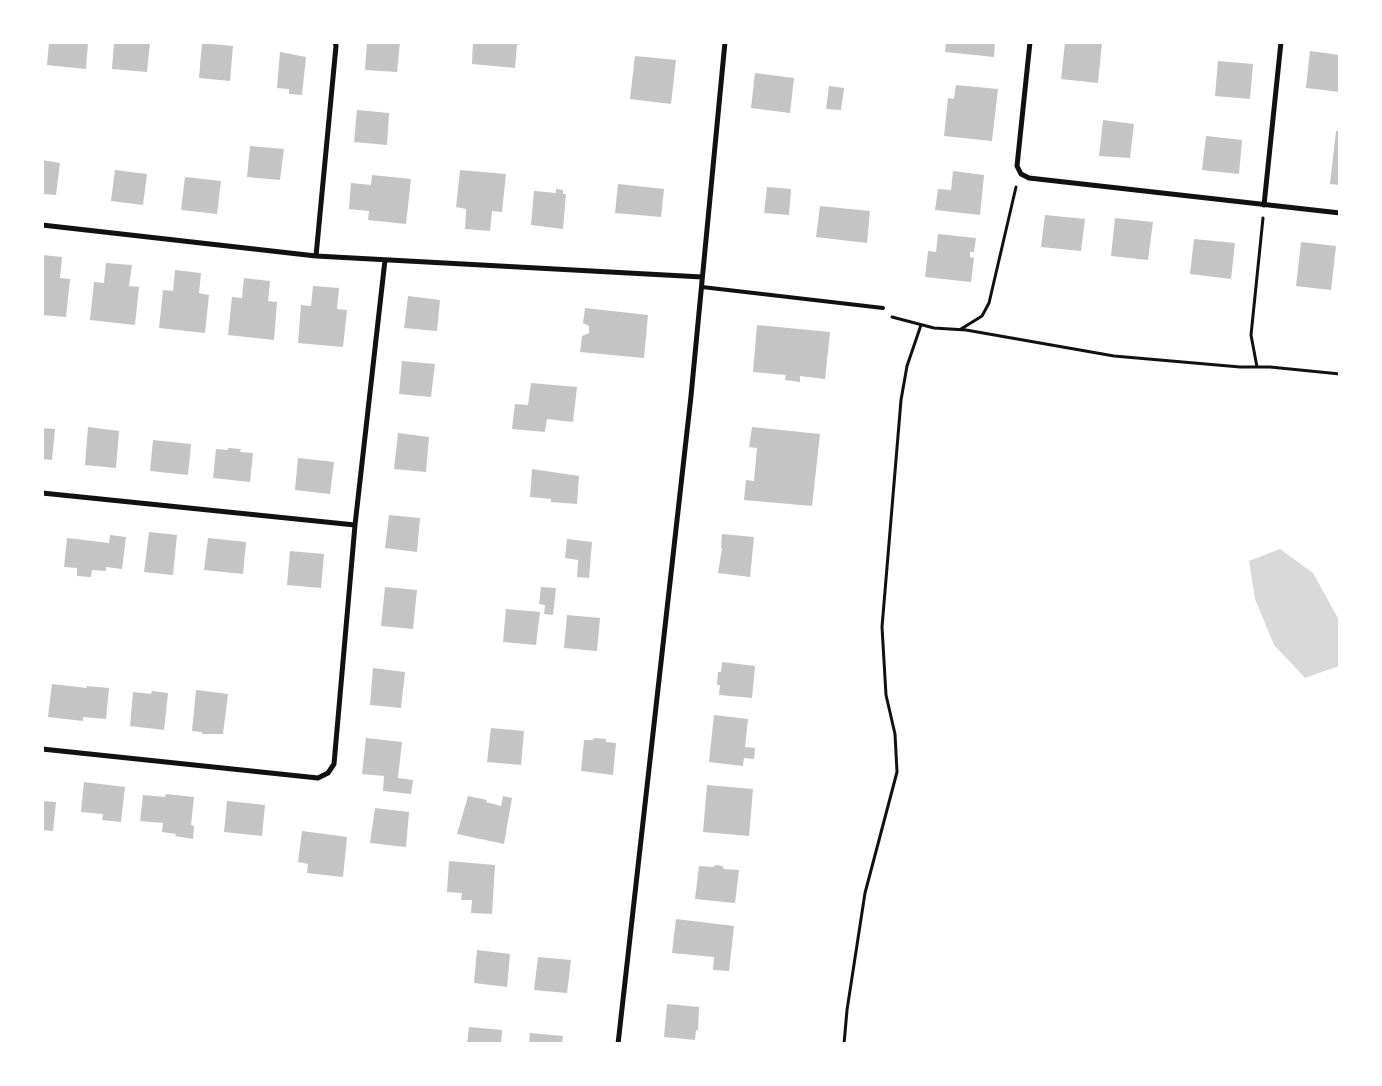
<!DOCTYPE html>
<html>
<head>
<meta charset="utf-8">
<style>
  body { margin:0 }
  #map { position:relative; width:1382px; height:1086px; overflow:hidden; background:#fff; font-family:Lato,sans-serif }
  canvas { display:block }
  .frame { position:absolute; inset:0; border:44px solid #fff; pointer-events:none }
</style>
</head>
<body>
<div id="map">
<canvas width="1382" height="1086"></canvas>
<div class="frame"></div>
</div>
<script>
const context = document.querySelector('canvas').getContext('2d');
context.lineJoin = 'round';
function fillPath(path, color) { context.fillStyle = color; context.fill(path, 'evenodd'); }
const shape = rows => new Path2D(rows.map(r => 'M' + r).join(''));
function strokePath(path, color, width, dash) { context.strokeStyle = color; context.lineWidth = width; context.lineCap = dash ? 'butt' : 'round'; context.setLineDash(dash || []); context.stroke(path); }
fillPath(shape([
  [1280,549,1313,573,1339,620,1339,666,1305,678,1274,645,1255,599,1249,561]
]), '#d9d9d9');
fillPath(shape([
  [49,42,88,42,86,69,47,65],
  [114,42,150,42,147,72,112,69],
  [367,42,400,42,397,72,365,70],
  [473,42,520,42,520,45,517,44,515,68,472,64],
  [946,42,995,42,994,57,945,52],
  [1065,42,1102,42,1098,83,1061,79],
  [202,43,233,46,230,81,199,78],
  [1310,51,1340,55,1340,92,1306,88],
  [280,52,306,57,302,95,289,94,289,89,277,88],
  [635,56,676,60,671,104,630,99],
  [1218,61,1253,64,1250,99,1215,96],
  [755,73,794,78,790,113,751,108],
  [956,85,998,89,992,141,944,136,948,98,954,99],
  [829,86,844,88,841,110,826,109],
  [357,110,389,113,387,145,354,142],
  [1103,120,1134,124,1130,158,1099,156],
  [1336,131,1340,131,1340,185,1330,184],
  [1206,136,1242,140,1239,174,1202,170],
  [250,146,284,149,280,180,247,177],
  [42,160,60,163,56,195,42,194],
  [115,170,147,174,143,205,111,201],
  [460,170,506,174,502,212,492,211,490,231,465,229,466,209,456,207],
  [953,171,984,175,980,215,935,210,938,189,951,190],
  [372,175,411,179,406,224,368,220,369,211,349,209,351,183,371,185],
  [185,177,221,181,217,214,181,210],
  [618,184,664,189,661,217,615,213],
  [767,187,791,189,789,215,764,213],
  [556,189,563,190,563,194,566,194,563,229,531,225,534,191,556,193],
  [820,206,870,211,867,243,816,237],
  [1045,215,1085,219,1081,251,1041,247],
  [1115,218,1153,222,1148,260,1111,256],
  [938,234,976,238,974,252,970,252,970,257,974,258,971,282,925,277,928,251,936,252],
  [1194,239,1235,243,1231,279,1190,274],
  [1301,242,1336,246,1331,290,1296,286],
  [42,255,62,257,60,278,70,279,66,317,42,315],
  [106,263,132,265,129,286,139,287,135,325,90,320,94,282,104,283],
  [175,270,201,273,199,293,209,295,205,333,159,328,163,290,173,291],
  [244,278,270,281,268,301,277,302,274,340,228,335,232,297,242,298],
  [313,286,339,288,337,309,347,310,343,347,298,343,301,305,311,306],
  [408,296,440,300,437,331,404,328],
  [585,308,648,315,644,358,580,352,582,336,589,333,589,326,583,323],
  [757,325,830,332,825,379,800,376,800,382,785,380,786,375,753,372],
  [402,361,435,364,431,397,399,394],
  [531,383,577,387,573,422,547,419,545,432,512,429,515,404,528,405],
  [88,427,119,431,116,468,85,465],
  [752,427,820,434,812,506,744,500,746,480,754,481,757,448,749,447],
  [42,428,55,429,52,460,42,459],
  [398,433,429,437,426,472,394,469],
  [153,440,191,444,188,475,150,471],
  [228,448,241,449,240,452,253,453,250,482,213,478,216,449,228,450],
  [298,458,334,462,330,494,295,490],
  [532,469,579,476,577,504,551,502,551,499,530,497],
  [389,515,420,518,417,552,385,548],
  [149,532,177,535,173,575,144,572],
  [722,534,754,537,750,577,718,573,722,548,721,548],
  [110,535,126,537,122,569,106,567,106,571,92,570,91,577,77,576,77,568,64,567,67,538,109,543],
  [208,538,246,542,243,574,204,570],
  [567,539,592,542,589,578,577,577,578,560,565,558],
  [290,551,324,554,321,588,287,585],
  [385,587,417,590,413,629,381,626],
  [541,587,556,588,553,615,544,614,545,605,539,604],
  [506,609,540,612,536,645,503,642],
  [567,615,600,618,597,651,564,648],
  [722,662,755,666,752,698,719,695,720,685,717,685,718,672,721,672],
  [373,668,405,672,401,708,370,705],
  [52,684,87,688,86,686,109,688,106,719,83,717,83,721,48,717],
  [196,690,228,694,223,734,202,734,202,732,192,731],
  [152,691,168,693,164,730,130,726,133,692,151,694],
  [714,715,748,719,745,747,755,748,754,759,744,758,743,766,709,762],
  [491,728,524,731,521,765,487,762],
  [366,738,402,742,398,778,413,780,411,794,383,791,384,776,362,774],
  [594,738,606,739,606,742,616,743,613,775,581,771,584,740,593,740],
  [84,782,125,787,121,822,102,820,103,814,81,812],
  [707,785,753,789,749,836,703,832],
  [166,794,194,797,191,825,194,826,193,839,175,836,176,834,162,832,163,823,140,821,143,795,165,797],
  [468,796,487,800,486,802,501,806,503,796,512,798,504,844,457,834],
  [42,801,56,802,53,831,42,830],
  [227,801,265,805,262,836,224,832],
  [375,808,409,812,406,847,370,843],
  [302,831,347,837,343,877,307,873,308,864,298,862],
  [449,861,495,865,492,914,471,913,472,900,461,900,462,893,447,892],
  [716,865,722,866,724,869,739,870,735,903,695,899,699,866,713,867],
  [676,919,734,926,729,971,713,970,714,957,672,953],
  [477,950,510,954,507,987,474,983],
  [538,957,571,960,567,993,534,990],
  [667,1004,699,1007,698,1030,696,1030,695,1040,664,1037],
  [469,1027,502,1030,501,1044,467,1044],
  [530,1033,563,1036,562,1044,529,1044]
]), '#c4c4c4');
strokePath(shape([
  [892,317,934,328,966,330,1114,356,1240,367,1270,367,1340,374],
  [961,329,982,316,989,303,1016,187],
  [1257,367,1251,335,1263,218],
  [844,1044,847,1010,865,893,897,772,895,734,886,695,882,627,901,400,907,366,921,325]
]), '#111', 3);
strokePath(shape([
  [702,287,883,308]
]), '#111', 4);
strokePath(shape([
  [1030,42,1017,166,1021,174,1029,178,1340,213],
  [1264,205,1281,42],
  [42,225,316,256,702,277],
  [316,256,336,46,335,42],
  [42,493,355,525],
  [42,749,318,778,328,773,334,764,355,525,385,260],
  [618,1044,691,396,725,42]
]), '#111', 5);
</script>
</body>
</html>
